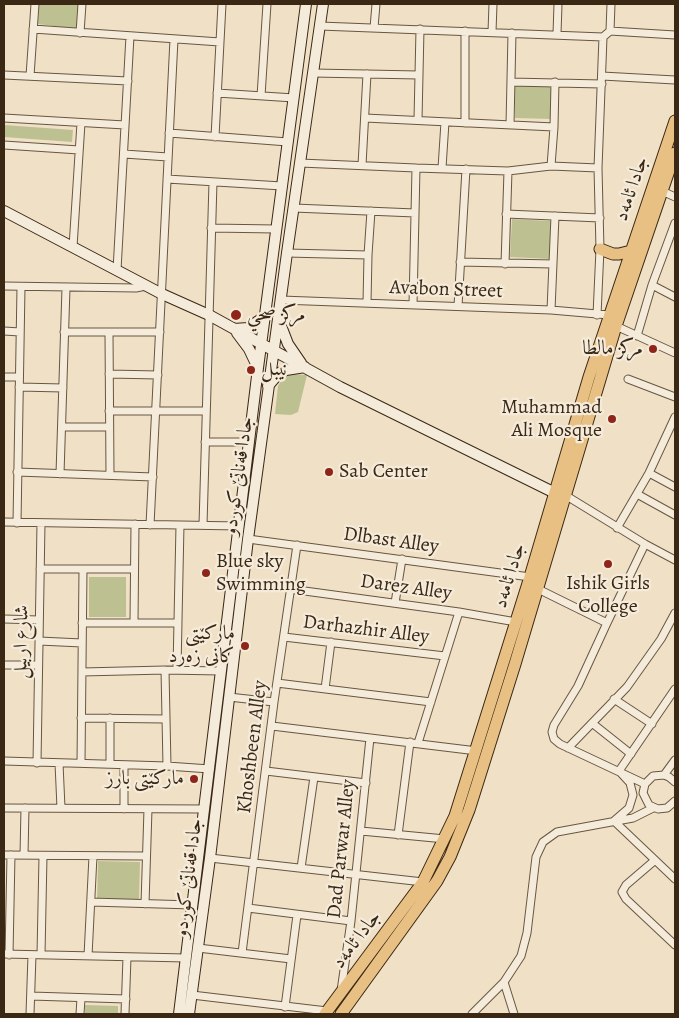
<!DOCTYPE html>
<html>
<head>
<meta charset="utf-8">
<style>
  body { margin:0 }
  #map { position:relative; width:679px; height:1018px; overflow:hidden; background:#f0e0c6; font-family:Alegreya,serif }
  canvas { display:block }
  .frame { position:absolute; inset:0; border:5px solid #3a2815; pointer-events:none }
</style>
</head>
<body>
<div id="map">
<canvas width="679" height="1018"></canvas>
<div class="frame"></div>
</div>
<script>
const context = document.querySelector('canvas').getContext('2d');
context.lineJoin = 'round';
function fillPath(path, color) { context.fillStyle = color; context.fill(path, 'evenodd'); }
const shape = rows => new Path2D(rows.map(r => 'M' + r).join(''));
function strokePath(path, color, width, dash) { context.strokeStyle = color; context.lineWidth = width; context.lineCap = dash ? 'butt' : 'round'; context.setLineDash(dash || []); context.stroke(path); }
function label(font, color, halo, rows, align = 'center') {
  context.font = font + ' Alegreya,Amiri,serif'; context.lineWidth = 4.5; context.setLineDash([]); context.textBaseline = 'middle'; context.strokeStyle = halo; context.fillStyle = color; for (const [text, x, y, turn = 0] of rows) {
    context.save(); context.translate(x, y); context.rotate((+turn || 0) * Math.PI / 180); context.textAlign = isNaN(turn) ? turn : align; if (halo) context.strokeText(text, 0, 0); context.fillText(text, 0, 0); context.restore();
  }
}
fillPath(shape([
  [39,4,79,4,77,29,38,24],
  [515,84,551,85,551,119,515,118],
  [4,125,73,130,72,142,4,137],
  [512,219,551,221,550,259,510,257],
  [293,374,307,375,298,412,291,415,275,414,278,386,281,381,287,376],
  [89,577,126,577,126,617,89,617],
  [98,861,140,862,139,899,97,899],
  [85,1005,118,1006,118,1014,85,1014]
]), '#bdc192');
const street = shape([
  [320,26,603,37],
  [374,28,376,4],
  [33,29,220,42],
  [610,31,675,35],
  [492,32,493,4],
  [80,33,82,4],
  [557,34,558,4],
  [313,73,419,75],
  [4,75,128,81],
  [30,76,35,4],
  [602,76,675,80],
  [511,82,602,84],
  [217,93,294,98],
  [261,96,267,4],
  [4,118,125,125],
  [365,118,554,127],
  [418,120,420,29],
  [465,123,465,31],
  [510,125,512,33],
  [169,133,288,142],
  [215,137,222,4],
  [4,145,79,150],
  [124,154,168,157],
  [300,163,416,168],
  [362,165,367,74],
  [551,166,554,127,555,82],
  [442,168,445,122],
  [167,179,282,186],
  [662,191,675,197],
  [294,208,415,213],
  [506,214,600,218],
  [211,228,276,229],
  [73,247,81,123],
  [287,253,368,255,367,303],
  [368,255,371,211],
  [460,262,553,264],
  [505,264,508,171],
  [117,270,130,36],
  [652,285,675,297],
  [4,286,136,288,146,286],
  [281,300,551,310,609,315],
  [413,305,416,168,508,171,551,166,598,168],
  [458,306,466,169],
  [551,310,555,216],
  [597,315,600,249,598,168,603,37,610,31,611,4],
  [616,326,675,353],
  [4,331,20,332],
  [64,332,160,332],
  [109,332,110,475],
  [637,336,652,285,675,223],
  [109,374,158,375],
  [4,377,19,377],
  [628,379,675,397],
  [19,387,63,388],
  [109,411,206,411],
  [62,427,109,427],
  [205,442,249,442],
  [17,472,153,477],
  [649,473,675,487],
  [60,474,66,288],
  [637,494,675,515],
  [565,495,645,544,675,560],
  [4,522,239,526],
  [17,523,21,287],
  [150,525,174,39],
  [203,525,213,182],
  [617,528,649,473,675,417],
  [248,539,530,577],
  [645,544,607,623,578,686,554,725,552,732,554,739,560,744,645,784],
  [40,569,134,569],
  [290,589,459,612,516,622],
  [538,589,607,623],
  [395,603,402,559],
  [4,619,39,620],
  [134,622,135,524],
  [82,623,178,623],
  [284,637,445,656],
  [39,641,82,643],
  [4,665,38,665],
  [177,669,180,525],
  [165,670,167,766],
  [82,672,165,670,221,671],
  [277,683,431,702],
  [325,689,331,642],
  [675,689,619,771,630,783,633,795,629,808,614,821,675,879],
  [229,697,274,702],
  [614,699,652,724],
  [81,718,166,719],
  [110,718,110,764],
  [592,723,631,754],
  [272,726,477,751],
  [418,743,459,612],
  [568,748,627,687,661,639,675,613],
  [4,761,167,766,210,769],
  [37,763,41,523],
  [59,763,61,808],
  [81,763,83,569],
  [266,771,366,783],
  [664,775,675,760],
  [675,782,669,777,664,775,653,776,645,784,643,793,649,805,658,809,667,808,675,801],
  [4,808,205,809],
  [124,809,124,765],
  [361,831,445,839],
  [398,835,410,742],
  [4,855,146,856],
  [24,855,25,808],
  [210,858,423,882],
  [654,861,626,885,622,892,626,899,675,945],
  [301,868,314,777],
  [91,902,193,905],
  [145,904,148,809],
  [248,908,351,921],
  [198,948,291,959],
  [242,953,274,702,297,545],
  [4,954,186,958],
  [9,955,11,855],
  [41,955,43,856],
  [88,956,93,856],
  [504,982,514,1014],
  [341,991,351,921,370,738],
  [192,995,327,1011],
  [31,996,126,999],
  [285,1007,297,915],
  [30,1014,32,955],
  [80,1014,81,998],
  [125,1014,127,957],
  [472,1014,504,982,521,956,527,933,536,857,543,842,557,832,633,818,653,808]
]);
const secondary = shape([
  [4,211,162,294,209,315,340,387,555,493],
  [278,318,288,344,301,363],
  [234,329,248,328,264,317],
  [237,333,249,349,258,368],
  [268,386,279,373,286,370,305,367],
  [179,1014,258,368,306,4],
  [189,1014,210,858,248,539,287,253,323,4]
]);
const primary = shape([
  [600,249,613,254,619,254,631,251],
  [325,1014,423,882,455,816,530,577,589,377,675,121],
  [341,1014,437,881,450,857,469,810,515,664,616,326,675,153]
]);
strokePath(street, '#685641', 9);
strokePath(secondary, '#3a2815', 12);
strokePath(primary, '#3a2815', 13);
strokePath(street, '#f5ebda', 7);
strokePath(secondary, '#f5ebda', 10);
strokePath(primary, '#e8c083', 11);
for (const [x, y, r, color] of [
  [236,315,6,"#8f2418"],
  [653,349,5,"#8f2418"],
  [251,370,5,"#8f2418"],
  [612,419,5,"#8f2418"],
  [329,472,5,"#8f2418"],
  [608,564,5,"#8f2418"],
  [206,573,5,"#8f2418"],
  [245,646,5,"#8f2418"],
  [194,779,5,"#8f2418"]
]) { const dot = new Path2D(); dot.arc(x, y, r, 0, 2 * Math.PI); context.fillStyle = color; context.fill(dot); strokePath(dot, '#f5ebda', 2); }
label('20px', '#3a2815', '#f5ebda', [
  ["جادا ئامەد",632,189,-71],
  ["Avabon Street",446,290,2],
  ["جادا قەناتێ کوردو",239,476,-82],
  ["Dlbast Alley",391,541,8],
  ["جادا ئامەد",510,576,-73],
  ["Darez Alley",406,588,8],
  ["Darhazhir Alley",366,630,7],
  ["شارع اربيل",22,642,-89],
  ["Khoshbeen Alley",253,747,-83],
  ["Dad Parwar Alley",342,849,-84],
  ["جادا قەناتێ کوردو",189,878,-83],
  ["جادا ئامەد",357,940,-53]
]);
label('20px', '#3a2815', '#f5ebda', [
  ["مركز صحي",247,315],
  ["مركز مالطا",643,349,"right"],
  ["نيبل",261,370],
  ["Muhammad",602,408,"right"],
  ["Ali Mosque",602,431,"right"],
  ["Sab Center",339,472],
  ["Blue sky",216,562],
  ["Swimming",216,585],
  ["Ishik Girls",608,584,"center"],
  ["College",608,607,"center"],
  ["مارکێتی",235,634,"right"],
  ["کانی زەرد",235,657,"right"],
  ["مارکێتی بارز",184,779,"right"]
], 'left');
</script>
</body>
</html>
